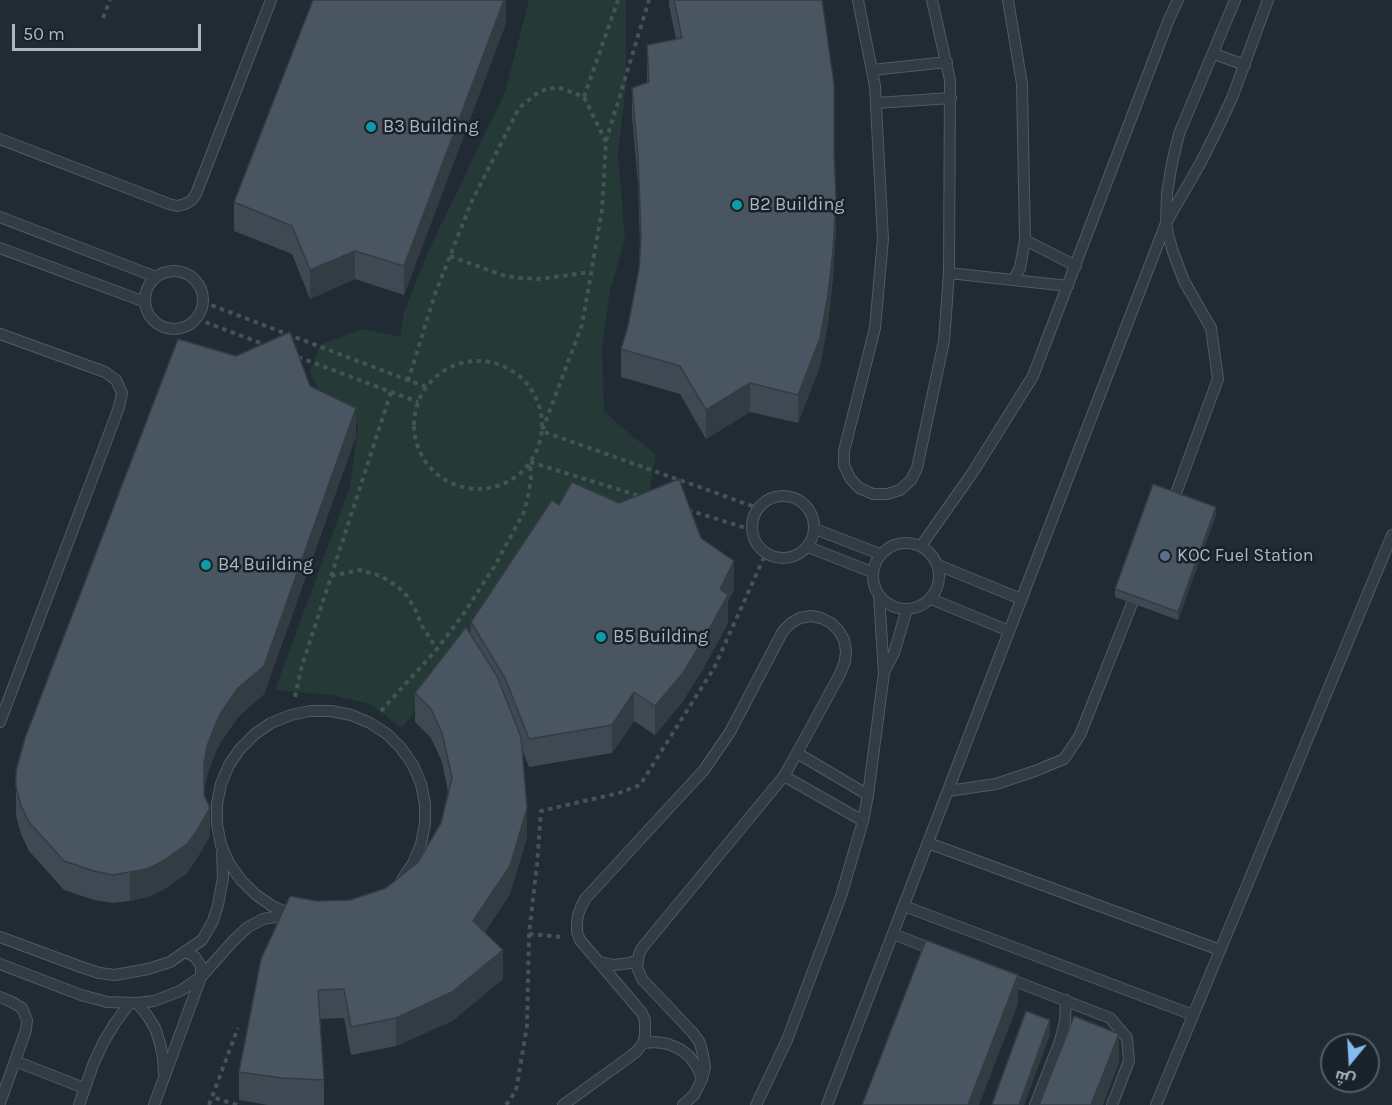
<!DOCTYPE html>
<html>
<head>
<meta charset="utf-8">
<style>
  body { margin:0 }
  #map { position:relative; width:1392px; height:1105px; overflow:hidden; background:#202b34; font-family:Karla,Cairo,sans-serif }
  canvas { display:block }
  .north { position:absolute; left:1320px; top:1033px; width:60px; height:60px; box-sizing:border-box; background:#192129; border:2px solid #545d66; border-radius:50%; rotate:198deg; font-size:16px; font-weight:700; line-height:24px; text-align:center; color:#adb7c2 }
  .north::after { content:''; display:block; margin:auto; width:21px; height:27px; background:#85b9ef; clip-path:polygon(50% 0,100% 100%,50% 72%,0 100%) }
  .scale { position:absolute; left:12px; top:24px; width:189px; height:27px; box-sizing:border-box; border:3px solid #adb7c2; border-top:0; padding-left:8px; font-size:18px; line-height:21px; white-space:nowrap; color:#adb7c2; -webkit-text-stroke:4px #192129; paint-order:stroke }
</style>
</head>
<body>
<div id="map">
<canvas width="1392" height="1105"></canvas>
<div class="north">ش</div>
<div class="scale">50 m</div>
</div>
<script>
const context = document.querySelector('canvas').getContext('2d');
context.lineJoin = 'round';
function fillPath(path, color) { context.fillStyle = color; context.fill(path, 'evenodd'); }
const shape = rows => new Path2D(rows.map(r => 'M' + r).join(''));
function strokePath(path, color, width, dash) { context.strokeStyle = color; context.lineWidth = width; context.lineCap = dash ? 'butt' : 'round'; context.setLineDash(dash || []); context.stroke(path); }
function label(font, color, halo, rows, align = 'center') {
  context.font = font + ' Karla,sans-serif'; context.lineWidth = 5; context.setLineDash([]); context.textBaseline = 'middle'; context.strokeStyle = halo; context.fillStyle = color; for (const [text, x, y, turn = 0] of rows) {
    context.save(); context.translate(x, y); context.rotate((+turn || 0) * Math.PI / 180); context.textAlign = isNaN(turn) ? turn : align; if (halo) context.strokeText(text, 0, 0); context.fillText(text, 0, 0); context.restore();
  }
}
fillPath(shape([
  [529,0,626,0,626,86,618,154,625,239,610,290,602,349,604,411,632,436,656,454,645,517,473,635,402,728,370,704,331,695,275,690,350,486,358,425,323,401,310,372,320,345,362,329,400,337,404,312,427,254,505,92]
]), '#253937');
const lane = shape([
  [858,0,875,86,883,239,875,328,844,451,844,465,850,478,859,488,873,494,887,494,900,490,911,480,917,468,944,341,949,273,950,80,932,0],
  [1008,0,1022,84,1025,240,1020,268,1013,280],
  [1214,54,1245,65],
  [872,70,947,62],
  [876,103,951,98],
  [0,139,169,204,177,206,185,204,192,200,196,194,271,0],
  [0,217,156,277],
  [1025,240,1076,266],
  [0,248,145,302],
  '145 300a29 29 0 1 1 58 0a29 29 0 1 1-58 0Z',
  [949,273,1068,286],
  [0,334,105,372,116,380,122,393,119,407,100,458,0,722],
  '752 527a31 31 0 1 1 62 0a31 31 0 1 1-62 0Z',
  [1172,504,1218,379,1211,328,1184,281,1173,252,1168,234,1166,223,1167,193,1172,163,1179,134,1235,0],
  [815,529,880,554],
  '873 576a33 33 0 1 1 66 0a33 33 0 1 1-66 0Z',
  [921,546,973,472,1033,376,1169,19,1178,0],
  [808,547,872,572],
  [938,565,1021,599],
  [931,599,1009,631],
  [885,670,894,653,907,609],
  [797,753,868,795],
  [784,776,863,821],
  [948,791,996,784,1035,771,1064,759,1080,735,1137,591],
  [928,843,1220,950],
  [904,906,1193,1015],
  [291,914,272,906,255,894,241,880,229,863,221,845,217,824,217,804,221,784,229,765,240,749,255,734,271,723,291,715,310,711,331,711,351,715,370,723,387,734,401,748,413,765,421,784,425,804,425,824,421,844,413,863,402,880],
  [893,934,937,951],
  [0,937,81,967,99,973,115,975,148,969,170,962,202,940,213,921,218,905,223,878,222,854],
  [600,962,614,965,630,963,637,960],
  [0,964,81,995,107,1002,137,1003,154,1001,180,991,201,977,233,941,248,927,263,919,293,914],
  [1007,978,1110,1018,1127,1038,1129,1061,1112,1105],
  [0,997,12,1002,22,1008,27,1020,26,1030,0,1103],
  [137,1003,147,1015,155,1028,160,1043,163,1058,164,1073],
  [643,1043,655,1042,668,1044,680,1049,690,1057,697,1067,702,1079],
  [15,1061,84,1088],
  [79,1105,93,1065,103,1043,115,1023,129,1004],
  [154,1105,201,977,201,966,195,957,185,951],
  [563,1105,628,1058,637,1051,643,1043,645,1036,645,1020,642,1013,580,940,577,932,577,923,578,915,581,907,585,899,704,770,730,732,783,631,791,623,800,618,811,616,821,618,831,623,839,631,844,640,846,651,845,661,840,674,797,753,784,776,642,948,639,954,637,967,642,979,693,1033,700,1043,703,1055,705,1067,702,1079,694,1095,683,1105],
  [756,1105,787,1040,841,896,863,821,868,795,884,673,879,596],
  [827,1105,1166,223,1201,162,1217,130,1232,98,1268,0],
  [1035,1105,1060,1041,1065,1021,1066,1000],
  [1156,1105,1392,535]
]);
strokePath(lane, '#515a63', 12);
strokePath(shape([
  [103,18,110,0],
  [584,97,618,0],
  [606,141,649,0],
  [450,256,505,276,521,278,539,279,591,272],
  [203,302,426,387],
  [197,319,268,346],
  [298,357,418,402],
  '414 425a64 64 0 1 1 128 0a64 64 0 1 1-128 0Z',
  [408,381,435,294,471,203,519,108,540,91,558,87,584,97,606,142,602,210,582,325,542,431,758,508],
  [688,510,752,530],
  [331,576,360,570,381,576,398,587,407,596,415,609,422,626,437,649],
  [295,697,301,669,391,392],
  [381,711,437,649,462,616,494,567,524,512,528,496,531,479,530,462,643,497],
  [529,934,562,937],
  [209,1105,212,1097],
  [237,1105,212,1097,238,1028],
  [506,1105,516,1091,527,1026,529,934,537,864,541,811,619,793,640,785,714,668,766,553]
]), '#425454', 4, [4.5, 4.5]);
strokePath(lane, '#333c45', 10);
fillPath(shape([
  [506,0,506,23,404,295,355,279,310,299,292,254,234,231,234,202],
  [669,0,822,0,834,156,836,227,833,279,828,323,820,366,798,423,750,412,706,439,680,394,621,377,621,349,628,326,639,269,640,247,638,184,632,116,632,88,647,83,647,45,676,39,669,5],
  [310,386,356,436,264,694,238,717,220,743,214,756,207,775,204,792,210,836,196,860,187,873,163,890,147,897,130,901,113,903,94,900,64,890,29,851,21,834,16,816,16,771],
  [619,503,701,538,734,590,728,601,728,623,703,669,683,701,655,735,634,721,612,753,529,767,522,749,527,837,510,894,485,932,503,979,452,1021,396,1046,351,1055,344,1018,320,1019,324,1080,324,1105,268,1105,239,1100,239,1072,317,901,350,900,386,888,418,862,441,823,448,792,442,762,431,738,415,722,415,693,471,636,471,622,559,505],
  [1216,515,1178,620,1115,597,1115,589]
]), '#3f4953');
fillPath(shape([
  [504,0,506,0,506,23,404,295,404,266],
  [836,198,836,227,833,279,828,323,820,366,798,423,798,395],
  [355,251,355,279,310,299,310,270],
  [750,383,750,412,706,439,706,410],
  [356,408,356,436,264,694,238,717,220,743,214,756,207,775,204,792,204,818,210,808,210,836,196,860,187,873,163,890,147,897,130,901,130,872,204,764,207,746,214,728],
  [1216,507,1216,515,1178,620,1178,612],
  [734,561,734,590,728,601,728,623,703,669,683,701,655,735,655,706,720,589],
  [634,692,634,721,612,753,612,725],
  [527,808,527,837,510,894,473,949,473,921],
  [503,950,503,979,452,1021,396,1046,396,1018],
  [1018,975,1018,1004,979,1105,968,1105],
  [1050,1020,1050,1035,1024,1105,1019,1105],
  [1119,1034,1119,1063,1103,1105,1091,1105]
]), '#333c43');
const building = shape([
  [313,0,504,0,404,266,355,251,310,270,292,226,234,202,313,0],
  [674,0,822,0,834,84,834,151,836,198,833,250,828,295,820,338,798,395,750,383,706,410,680,366,621,349,628,326,639,269,641,237,638,156,632,88,649,82,647,45,682,38,674,0],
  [290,332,310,386,356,408,264,666,238,688,220,714,214,728,207,746,204,764,204,795,210,808,196,832,187,844,163,861,147,869,113,875,94,871,64,861,29,822,21,806,16,787,16,771,25,738,178,339,236,356,290,332],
  [679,479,701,538,734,561,720,589,728,595,703,640,683,673,655,706,634,692,612,725,529,739,505,678,471,622,552,500,559,505,572,482,619,503,679,479],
  [1153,484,1216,507,1178,612,1115,589,1153,484],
  [466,627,497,676,521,737,527,808,510,866,473,921,503,950,452,992,396,1018,351,1027,344,989,318,990,324,1080,282,1078,239,1072,261,959,290,896,317,901,350,900,386,888,418,862,441,823,452,778,442,733,431,709,415,693,466,627],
  [926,940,1018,975,968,1105,862,1105,926,940],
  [1026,1011,1050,1020,1019,1105,995,1105,992,1104,1026,1011],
  [1074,1016,1119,1034,1091,1105,1039,1105,1074,1016]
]);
fillPath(building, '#495560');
strokePath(building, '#333c43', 1.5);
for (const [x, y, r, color] of [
  [371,127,6,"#0f9aa8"],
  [737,205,6,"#0f9aa8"],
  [1165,556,6,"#5c6f8a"],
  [206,565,6,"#0f9aa8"],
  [601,637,6,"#0f9aa8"]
]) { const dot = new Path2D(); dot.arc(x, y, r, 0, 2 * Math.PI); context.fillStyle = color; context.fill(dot); strokePath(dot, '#192129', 2); }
label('18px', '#adb7c2', '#192129', [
  ["B3 Building",383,127],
  ["B2 Building",749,205],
  ["KOC Fuel Station",1177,556],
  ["B4 Building",218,565],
  ["B5 Building",613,637]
], 'left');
</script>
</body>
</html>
